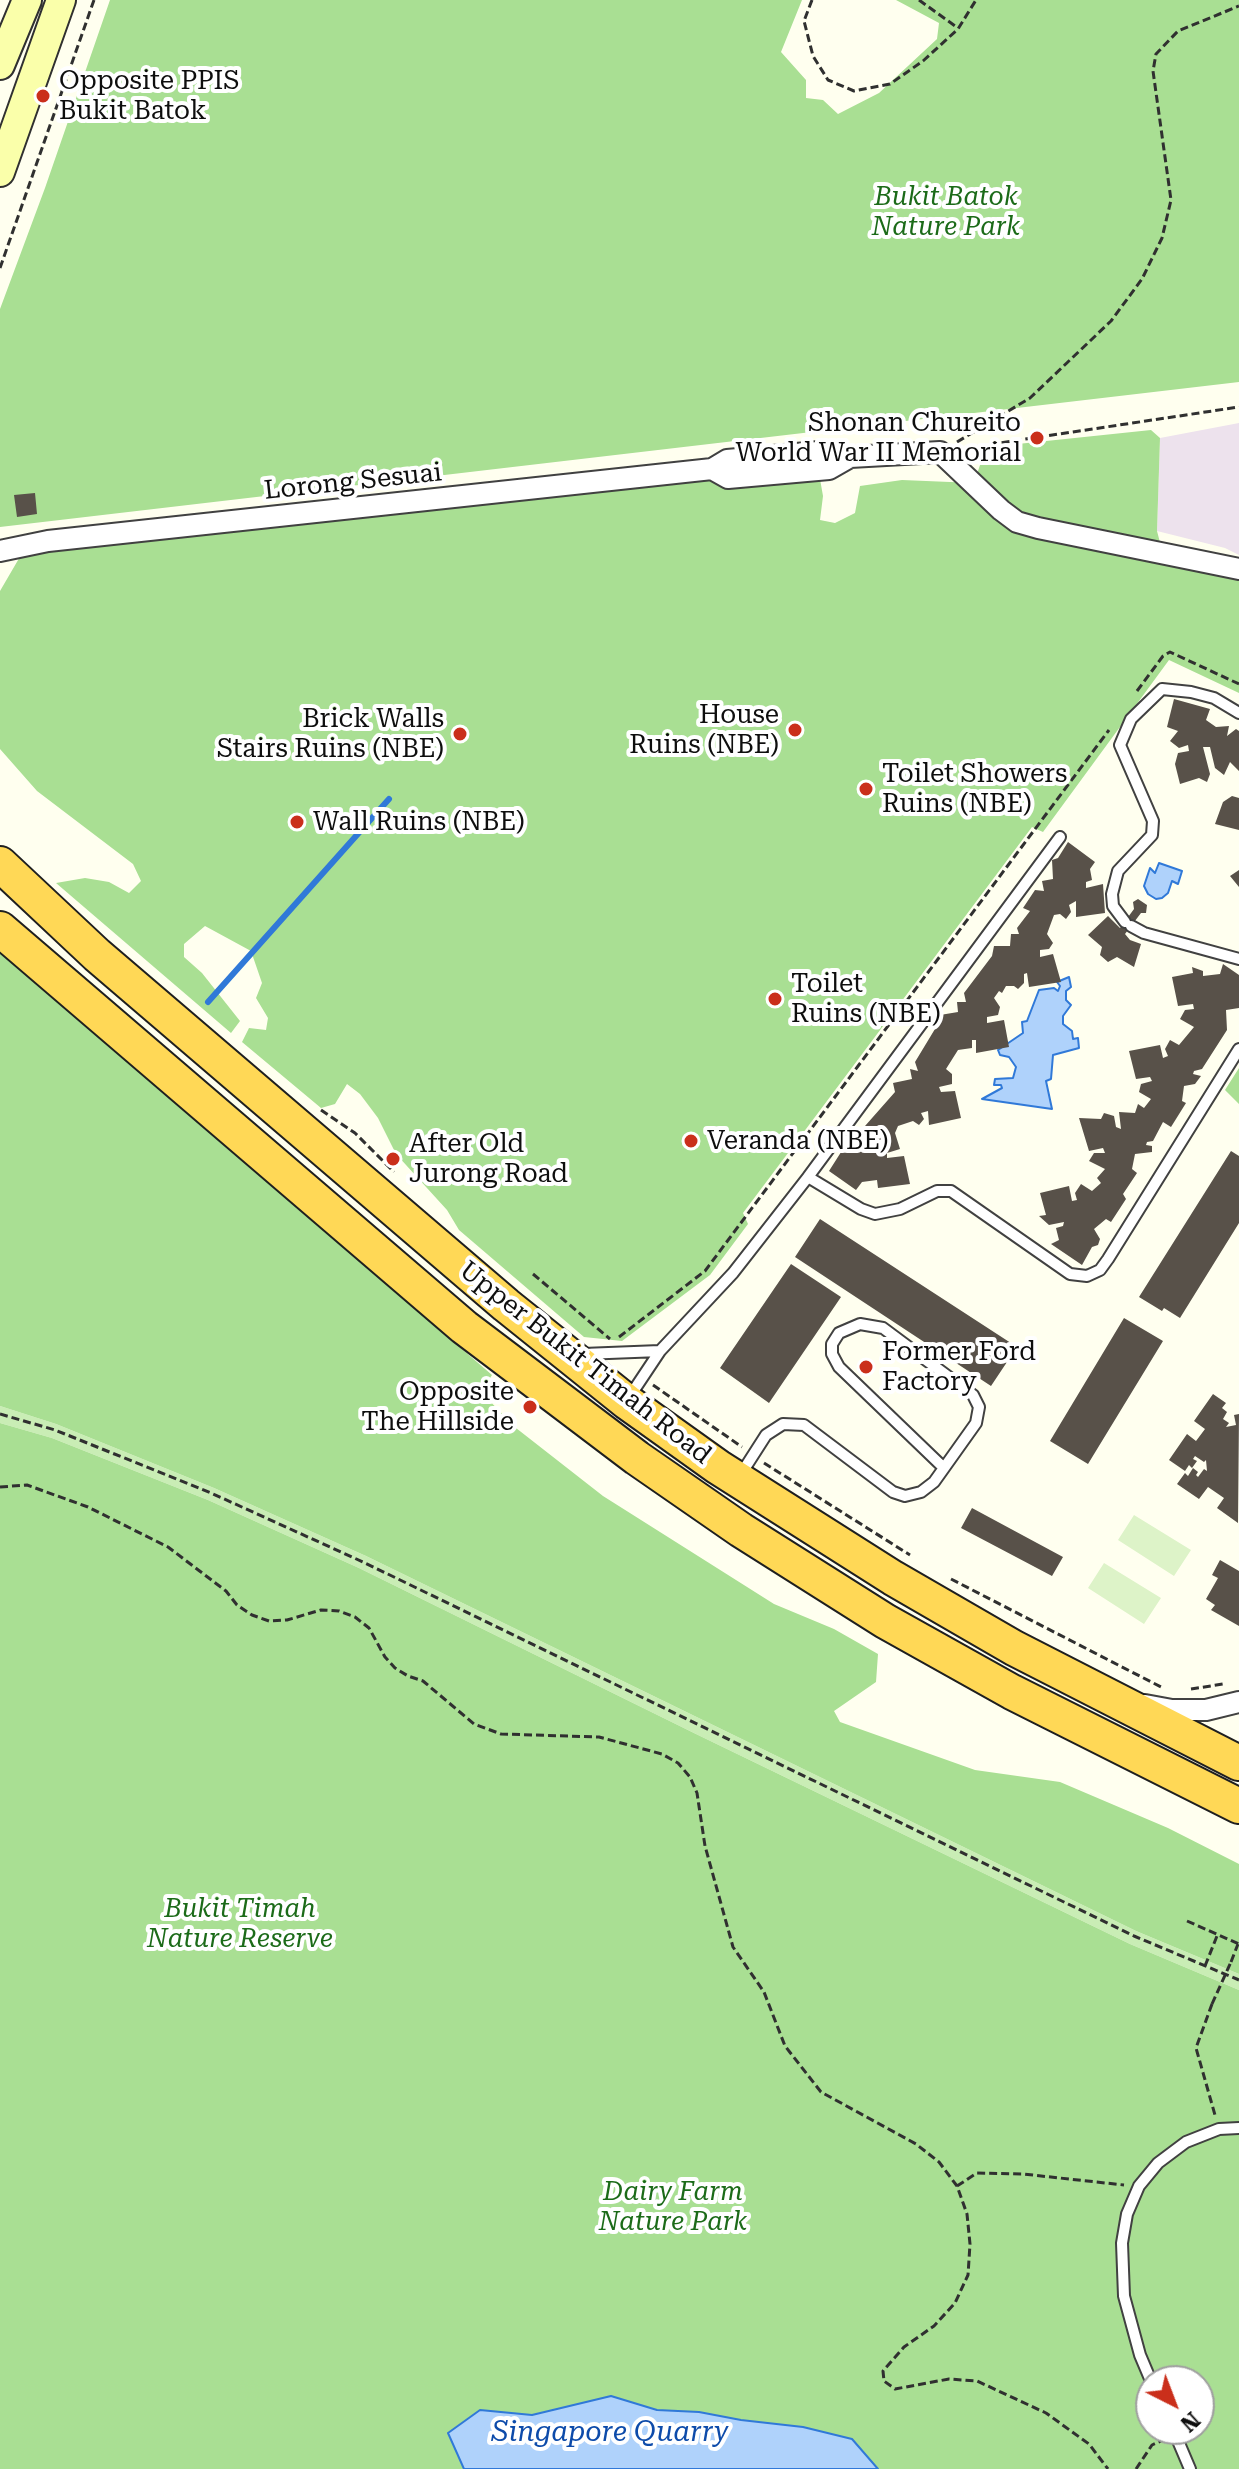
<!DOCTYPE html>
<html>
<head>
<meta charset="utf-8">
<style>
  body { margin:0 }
  #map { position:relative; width:1239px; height:2469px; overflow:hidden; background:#ffffef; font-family:"Roboto Serif",serif }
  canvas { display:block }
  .north { position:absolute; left:1135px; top:2365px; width:80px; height:80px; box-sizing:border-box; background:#fff; border:2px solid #9f9f9f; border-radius:50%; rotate:138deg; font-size:22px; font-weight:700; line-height:32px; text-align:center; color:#0e0e0e }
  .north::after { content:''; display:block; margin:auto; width:28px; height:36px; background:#ca2f1b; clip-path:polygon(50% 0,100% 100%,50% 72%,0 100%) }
</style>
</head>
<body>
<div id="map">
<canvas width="1239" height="2469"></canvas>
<div class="north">N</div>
</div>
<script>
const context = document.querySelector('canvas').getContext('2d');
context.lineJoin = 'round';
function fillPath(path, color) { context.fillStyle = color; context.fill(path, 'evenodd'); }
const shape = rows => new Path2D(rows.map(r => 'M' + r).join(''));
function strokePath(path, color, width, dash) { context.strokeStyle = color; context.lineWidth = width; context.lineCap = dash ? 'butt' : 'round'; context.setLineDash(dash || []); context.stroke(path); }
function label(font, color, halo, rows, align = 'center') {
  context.font = font + ' "Roboto Serif",serif'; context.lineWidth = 8; context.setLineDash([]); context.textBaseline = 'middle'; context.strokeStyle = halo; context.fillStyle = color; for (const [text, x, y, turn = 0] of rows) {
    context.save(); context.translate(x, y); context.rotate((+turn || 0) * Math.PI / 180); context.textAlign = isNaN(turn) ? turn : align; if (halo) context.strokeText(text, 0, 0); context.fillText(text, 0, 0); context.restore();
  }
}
fillPath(shape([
  [1239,423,1239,555,1225,548,1157,531,1160,438]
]), '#ede2ed');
fillPath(shape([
  [0,1406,56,1424,214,1488,366,1556,1136,1931,1239,1974,1239,1990,1130,1944,696,1734,359,1568,208,1500,52,1438,0,1423]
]), '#c9edb5');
fillPath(shape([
  [110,0,802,0,781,52,806,80,806,98,823,100,838,114,879,93,937,39,939,23,896,0,1239,0,1239,382,0,527,0,309,45,188],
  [1151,430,1160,438,1157,531,1164,558,1239,577,1239,693,1169,660,1043,832,1032,827,812,1121,743,1213,748,1224,710,1275,622,1341,584,1337,459,1230,447,1210,396,1154,378,1118,360,1094,347,1084,335,1104,321,1108,242,1042,249,1028,266,1030,268,1018,256,998,262,983,251,951,205,926,184,944,184,957,202,973,240,1021,231,1033,56,883,85,878,109,882,129,893,141,881,133,864,37,791,0,749,0,591,21,555,817,462,823,496,820,520,835,523,855,513,860,486,902,480,974,483,981,462,1008,445],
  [0,949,492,1375,481,1392,516,1428,603,1496,774,1604,834,1629,878,1654,876,1682,834,1711,840,1722,975,1770,1060,1782,1168,1828,1239,1864,1239,1974,1136,1931,366,1556,214,1488,56,1424,0,1406],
  [1239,1068,1239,1104,1225,1090],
  [0,1423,52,1438,208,1500,359,1568,696,1734,1130,1944,1239,1990,1239,2469,878,2469,851,2439,803,2427,741,2420,699,2412,657,2410,611,2396,532,2415,480,2410,448,2433,464,2469,0,2469],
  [1151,2381,1199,2381,1199,2429,1151,2429]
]), '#a9df93');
fillPath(shape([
  [1134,1515,1191,1550,1174,1576,1118,1540],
  [1104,1563,1161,1598,1144,1624,1088,1588]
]), '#ddf3c8');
const water = shape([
  [1159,863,1182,871,1178,884,1172,881,1168,893,1162,898,1156,899,1148,894,1144,886,1150,868,1155,873,1159,863],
  [1069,977,1071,987,1066,991,1066,1000,1071,1005,1063,1016,1063,1024,1072,1031,1073,1039,1078,1038,1079,1048,1053,1055,1051,1079,1046,1081,1052,1109,982,1099,1002,1088,1001,1085,994,1085,995,1079,1013,1078,1016,1067,1009,1057,1000,1055,998,1050,1023,1033,1022,1022,1027,1021,1039,990,1054,988,1058,991,1060,986,1057,982,1069,977],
  [611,2396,657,2410,699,2412,741,2420,803,2427,852,2439,878,2469,464,2469,448,2433,480,2410,532,2415,611,2396]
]);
fillPath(water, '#afd2fb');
strokePath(water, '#3079d8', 2);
strokePath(shape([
  [208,1002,389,799]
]), '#3079d8', 6);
fillPath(shape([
  [35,493,37,514,17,517,14,495],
  [1174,699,1210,709,1206,720,1216,727,1229,726,1227,736,1236,729,1239,731,1239,771,1230,762,1224,775,1215,768,1210,747,1203,747,1210,774,1207,782,1199,778,1180,784,1175,764,1178,753,1189,751,1188,745,1179,748,1170,741,1178,731,1167,727],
  [1232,796,1239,798,1239,830,1215,824,1223,802],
  [1068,842,1095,862,1090,869,1092,880,1086,882,1086,888,1103,884,1105,913,1076,917,1076,901,1069,905,1071,912,1066,919,1060,914,1054,915,1047,934,1053,943,1049,949,1040,950,1040,957,1053,954,1061,982,1029,987,1027,973,1024,974,1024,983,1018,989,1014,986,1006,986,1002,993,999,991,994,998,1000,1007,998,1015,987,1017,987,1023,1004,1020,1009,1047,976,1053,976,1040,972,1040,972,1048,958,1050,946,1069,952,1074,952,1084,939,1087,941,1092,955,1091,961,1118,929,1125,928,1111,921,1113,924,1119,919,1125,913,1121,898,1126,895,1133,900,1149,887,1153,887,1158,904,1156,910,1184,878,1188,877,1180,862,1182,856,1190,829,1171,843,1149,859,1145,857,1136,867,1134,865,1126,895,1092,893,1083,912,1079,910,1069,918,1071,915,1062,938,1024,940,1015,958,1012,957,1002,966,1002,964,993,992,956,994,946,1010,946,1011,934,1019,934,1017,928,1030,911,1023,908,1035,890,1044,891,1042,881,1053,879,1052,860,1058,858],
  [1239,870,1239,887,1230,876],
  [1138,899,1147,905,1146,913,1141,913,1125,934,1130,940,1141,944,1134,967,1117,957,1108,962,1100,955,1102,947,1088,935,1108,916,1120,928,1134,909,1133,902],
  [1223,964,1239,975,1239,1008,1226,1010,1227,1030,1202,1069,1194,1071,1193,1074,1201,1076,1195,1084,1184,1086,1182,1101,1186,1103,1171,1127,1163,1122,1153,1141,1147,1142,1146,1145,1152,1146,1152,1152,1135,1154,1132,1169,1137,1173,1123,1194,1126,1199,1111,1222,1106,1219,1094,1229,1100,1239,1098,1245,1092,1247,1082,1265,1051,1244,1059,1240,1056,1228,1063,1226,1064,1222,1049,1225,1039,1216,1046,1215,1040,1193,1069,1186,1072,1201,1077,1200,1075,1193,1081,1184,1092,1191,1101,1183,1097,1178,1105,1169,1089,1161,1094,1153,1105,1153,1103,1148,1089,1151,1079,1118,1101,1119,1104,1113,1114,1116,1116,1127,1121,1129,1119,1112,1135,1113,1138,1104,1144,1108,1151,1099,1139,1092,1141,1084,1152,1081,1150,1077,1136,1079,1129,1051,1160,1045,1163,1058,1168,1056,1165,1049,1170,1040,1179,1045,1194,1027,1180,1019,1185,1010,1194,1009,1193,1004,1178,1006,1172,977,1193,973,1192,967,1203,971,1203,976,1220,974],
  [1231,1151,1239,1156,1239,1223,1180,1318,1164,1308,1162,1311,1139,1297],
  [820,1219,1017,1347,991,1386,795,1257],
  [791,1264,841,1297,769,1403,720,1368],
  [1124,1318,1163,1341,1088,1464,1050,1441],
  [1213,1394,1226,1403,1222,1408,1227,1412,1223,1419,1229,1423,1226,1427,1236,1425,1234,1415,1239,1414,1238,1523,1217,1508,1224,1498,1208,1487,1199,1499,1177,1484,1185,1473,1188,1476,1193,1468,1198,1472,1196,1475,1198,1477,1204,1469,1207,1471,1206,1460,1204,1462,1195,1456,1193,1459,1197,1461,1192,1468,1189,1465,1185,1471,1169,1460,1187,1434,1196,1441,1205,1429,1194,1421],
  [972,1508,1063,1557,1052,1576,961,1528],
  [1220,1560,1239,1571,1239,1626,1211,1610,1215,1605,1206,1599,1218,1578,1212,1575]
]), '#585149');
const service = shape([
  [1125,922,1113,906,1112,894,1118,871,1152,835,1153,821,1120,745,1131,719,1162,689,1191,692,1214,698,1239,713],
  [1131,926,1144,933,1239,959],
  [808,1177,861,1209,875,1214,900,1209,937,1191,951,1191,1070,1274,1087,1276,1100,1270,1108,1259,1239,1049],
  [583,1354,660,1351],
  [630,1396,660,1351,733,1273,808,1177,1060,837],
  [741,1474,766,1435,783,1424,804,1425,893,1492,905,1496,921,1492,934,1482,944,1468,976,1423,979,1407,973,1395,883,1328,860,1324,839,1333,832,1344,832,1354,839,1367,944,1468],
  [1151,2381,1140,2355,1124,2296,1122,2243,1127,2214,1139,2186,1158,2163,1186,2142,1219,2129,1239,2128],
  [1173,2429,1190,2469]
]);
const minor = shape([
  [712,469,728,478,829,469,850,457],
  [0,551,48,541,712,469,727,460,830,451,850,457,940,452,1001,510,1017,522,1038,528,1239,569],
  [1145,1705,1172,1710,1206,1710,1239,1702]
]);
const secondary = shape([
  [0,65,27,0],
  [0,172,61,0]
]);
const trunk = shape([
  [0,864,97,955,506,1305,627,1402,718,1467,893,1578,1014,1648,1239,1763],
  [0,929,464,1327,637,1458,741,1530,885,1621,1012,1692,1239,1806]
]);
strokePath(service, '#414141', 14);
strokePath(minor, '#414141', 24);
strokePath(secondary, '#303030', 32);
strokePath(trunk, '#1f1f1f', 38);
strokePath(shape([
  [812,0,804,21,813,56,828,80,854,91,890,84,923,61,958,29,976,0],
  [919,0,958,28],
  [0,268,94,0],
  [957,442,1030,398,1111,321,1142,279,1162,238,1171,200,1153,71,1156,54,1178,31,1239,6],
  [966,448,1239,407],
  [1137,691,1163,656,1170,652,1239,684],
  [321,1110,355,1133,394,1172],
  [533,1274,610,1339],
  [619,1337,705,1271,1109,730],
  [653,1385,742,1447],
  [0,1414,55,1430,211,1493,363,1562,1134,1936,1239,1980],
  [764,1463,910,1555],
  [0,1487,27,1485,88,1507,168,1547,226,1591,237,1605,252,1615,269,1621,287,1620,321,1610,339,1611,355,1617,369,1628,385,1657,395,1668,408,1676,423,1681,474,1724,501,1734,599,1737,662,1754,678,1763,690,1777,697,1793,705,1846,733,1947,764,1992,785,2046,821,2092,916,2144,939,2162,957,2186,967,2214,970,2244,968,2275,955,2303,934,2326,904,2347,883,2371,884,2381,895,2389,949,2379,977,2381,1046,2413,1089,2444,1108,2469],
  [951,1579,1161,1687],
  [1191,1689,1223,1684],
  [1187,1921,1239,1944],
  [1231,1962,1238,1944],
  [1205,1966,1217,1936],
  [1212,2004,1196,2048,1215,2115],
  [957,2186,977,2173,1023,2174,1124,2185],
  [1136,2469,1152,2445,1161,2441]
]), '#303030', 3, [8, 4]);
strokePath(service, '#fff', 10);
strokePath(minor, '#fff', 20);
strokePath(secondary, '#faffaa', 28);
strokePath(trunk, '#ffd856', 34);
strokePath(shape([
  [1212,2004,1231,1962]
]), '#303030', 3, [8, 4]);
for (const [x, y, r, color] of [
  [43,96,8,"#ca2f1b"],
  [1037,438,8,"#ca2f1b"],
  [795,730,8,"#ca2f1b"],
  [460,734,8,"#ca2f1b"],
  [866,789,8,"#ca2f1b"],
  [297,822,8,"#ca2f1b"],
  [775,999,8,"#ca2f1b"],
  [691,1141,8,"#ca2f1b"],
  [393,1159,8,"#ca2f1b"],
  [866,1367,8,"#ca2f1b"],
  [530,1407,8,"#ca2f1b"]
]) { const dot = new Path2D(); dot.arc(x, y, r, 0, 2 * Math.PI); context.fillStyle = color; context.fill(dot); strokePath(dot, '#fff', 3); }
label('26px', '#0e0e0e', '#fff', [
  ["Opposite PPIS",59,81],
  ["Bukit Batok",59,111],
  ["Shonan Chureito",1021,423,"right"],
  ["World War II Memorial",1021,453,"right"],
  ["House",779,715,"right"],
  ["Ruins (NBE)",779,745,"right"],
  ["Brick Walls",444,719,"right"],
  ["Stairs Ruins (NBE)",444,749,"right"],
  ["Toilet Showers",882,774],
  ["Ruins (NBE)",882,804],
  ["Wall Ruins (NBE)",313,822],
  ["Toilet",791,984],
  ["Ruins (NBE)",791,1014],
  ["Veranda (NBE)",707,1141],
  ["After Old",409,1144],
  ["Jurong Road",409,1174],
  ["Former Ford",882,1352],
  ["Factory",882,1382],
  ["Opposite",514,1392,"right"],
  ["The Hillside",514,1422,"right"]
], 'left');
label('italic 26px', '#1c6b19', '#fff', [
  ["Bukit Batok",946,197],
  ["Nature Park",946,227],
  ["Bukit Timah",240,1909],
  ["Nature Reserve",240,1939],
  ["Dairy Farm",673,2192],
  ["Nature Park",673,2222]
]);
label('26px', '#0e0e0e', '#fff', [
  ["Lorong Sesuai",353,482,-6],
  ["Upper Bukit Timah Road",585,1363,38]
]);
label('italic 28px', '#0d4baa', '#fff', [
  ["Singapore Quarry",610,2433]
]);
</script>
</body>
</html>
